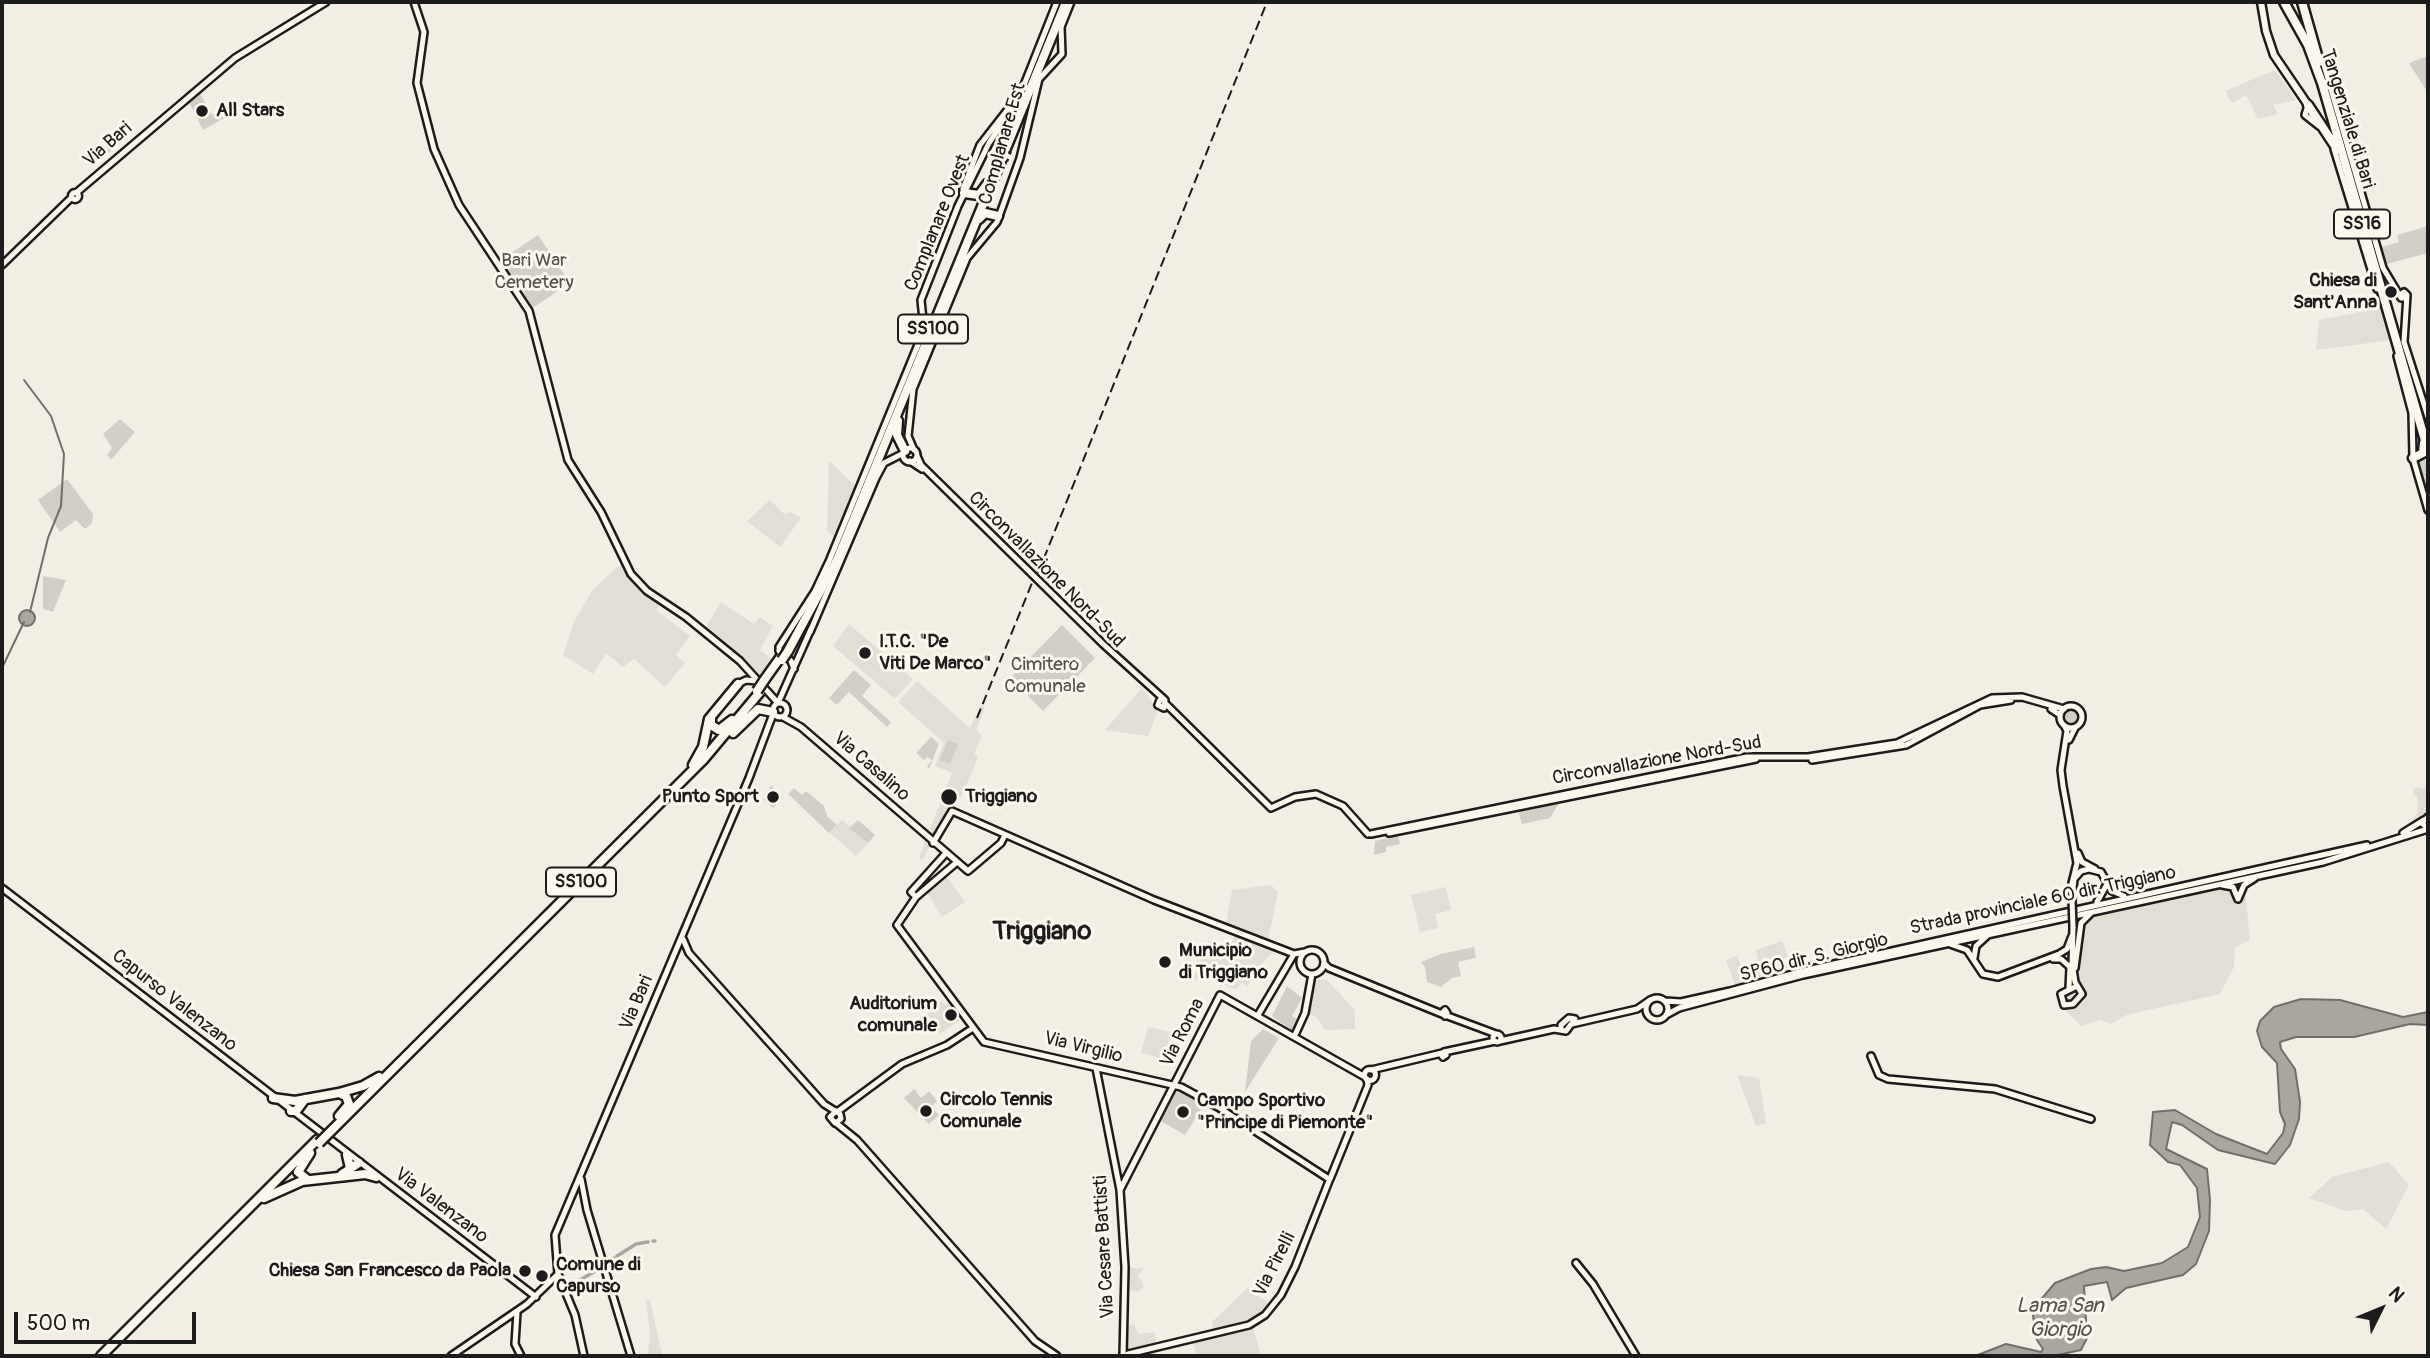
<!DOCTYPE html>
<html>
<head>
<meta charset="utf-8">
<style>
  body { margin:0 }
  #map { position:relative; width:2430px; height:1358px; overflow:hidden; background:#f2eee4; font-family:Pangolin,sans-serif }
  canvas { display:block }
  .frame { position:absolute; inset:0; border:4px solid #1c1c1c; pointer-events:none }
  .north { position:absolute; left:2346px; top:1274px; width:70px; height:70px; -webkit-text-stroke:5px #fbf7ec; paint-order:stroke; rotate:47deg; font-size:19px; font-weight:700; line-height:28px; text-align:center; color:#1c1c1c }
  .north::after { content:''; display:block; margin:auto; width:24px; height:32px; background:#1c1c1c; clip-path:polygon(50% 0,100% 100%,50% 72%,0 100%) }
  .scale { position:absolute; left:14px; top:1312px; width:182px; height:32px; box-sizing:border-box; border:4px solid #1c1c1c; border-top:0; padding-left:9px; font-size:21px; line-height:24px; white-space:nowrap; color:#1c1c1c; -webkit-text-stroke:5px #fbf7ec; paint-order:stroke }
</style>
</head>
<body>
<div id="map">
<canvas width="2430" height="1358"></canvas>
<div class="frame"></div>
<div class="north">N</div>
<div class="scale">500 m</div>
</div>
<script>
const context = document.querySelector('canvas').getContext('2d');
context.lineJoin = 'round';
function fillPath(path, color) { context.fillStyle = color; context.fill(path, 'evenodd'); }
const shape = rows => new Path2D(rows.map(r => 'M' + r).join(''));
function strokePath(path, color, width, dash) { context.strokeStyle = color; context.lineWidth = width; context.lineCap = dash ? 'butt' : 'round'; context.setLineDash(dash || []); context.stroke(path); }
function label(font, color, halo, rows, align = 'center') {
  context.font = font + ' Pangolin,sans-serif'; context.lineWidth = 6; context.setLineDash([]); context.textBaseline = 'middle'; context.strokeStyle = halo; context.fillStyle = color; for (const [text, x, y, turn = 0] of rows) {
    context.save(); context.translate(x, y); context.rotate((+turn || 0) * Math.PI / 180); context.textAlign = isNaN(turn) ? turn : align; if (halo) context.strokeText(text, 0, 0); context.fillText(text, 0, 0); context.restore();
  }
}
fillPath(shape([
  [2275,70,2296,100,2273,105,2278,114,2258,119,2246,95,2232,103,2225,91],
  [2381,308,2391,340,2316,350,2319,320],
  [829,460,857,488,836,540,827,530],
  [770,500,784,514,790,512,801,518,780,547,747,521],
  [621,564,633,582,659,606,656,610,690,636,676,655,685,663,665,687,634,659,623,667,606,653,593,674,563,655,574,622,593,589],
  [721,602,754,624,760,617,773,626,760,650,772,659,760,678,749,665,704,630],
  [849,624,913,679,895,699,833,646],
  [917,681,970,728,981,705,985,707,976,730,982,736,974,754,978,756,975,765,961,797,957,795,923,860,919,858,928,833,931,833,931,827,952,773,935,766,944,743,898,702],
  [1142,688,1158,710,1148,736,1105,730],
  [2414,787,2428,789,2428,815,2405,830,2418,812,2417,796,2413,795],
  [842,820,868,843,856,856,830,833],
  [946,875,965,902,942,917,926,891],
  [2244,880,2250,940,2235,948,2234,967,2220,994,2126,1015,2111,1024,2100,1020,2081,1026,2059,1004,2059,993,2068,984,2075,960,2076,916],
  [1271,885,1278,892,1268,940,1226,924,1232,890],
  [1446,887,1451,910,1435,914,1438,928,1420,932,1411,895],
  [1235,935,1274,951,1259,967,1247,987,1242,982,1237,989,1232,989,1210,976,1206,980,1201,976,1197,980,1192,978,1201,966,1195,963,1202,953,1197,950,1199,944,1205,947,1208,941,1230,946],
  [1782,941,1788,956,1783,960,1786,970,1735,985,1726,960,1737,956,1742,968,1758,960,1756,950],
  [1326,979,1355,1010,1355,1029,1325,1030,1317,1018,1306,1012,1313,981],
  [940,1001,945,1005,949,1002,959,1015,956,1017,959,1021,940,1034,924,1017],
  [1148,1027,1171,1032,1165,1059,1141,1053],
  [1737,1075,1759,1078,1766,1123,1756,1126],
  [2389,1162,2409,1185,2386,1229,2363,1209,2346,1211,2309,1198,2332,1177],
  [1127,1268,1144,1268,1138,1275,1144,1286,1138,1292,1125,1290],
  [1247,1288,1272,1305,1249,1323,1214,1332,1212,1322],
  [650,1299,658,1337,663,1356,649,1356,648,1354,650,1336,646,1300],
  [1133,1323,1139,1334,1155,1332,1157,1346,1127,1351,1127,1327],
  [1253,1327,1261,1356,1196,1356,1193,1342]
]), '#e2ded5');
fillPath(shape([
  [2428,56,2428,93,2409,63],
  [198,90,212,115,224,107,228,116,203,130,188,100],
  [116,131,122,142,106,155,102,148,111,141,108,136],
  [2428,226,2428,253,2383,265,2378,248,2399,242,2397,235],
  [538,235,570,283,531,309,499,261],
  [120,419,135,432,111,460,107,455,112,448,103,434],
  [2422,457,2428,463,2428,497,2417,463],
  [67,479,93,514,92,523,85,529,76,520,60,532,38,500],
  [43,576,66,580,53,612,43,609],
  [1062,625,1095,658,1043,711,1010,678],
  [854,670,871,685,862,696,891,722,887,727,849,692,837,705,829,698],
  '2063 717a9 9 0 1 1 18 0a9 9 0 1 1-18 0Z',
  [931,737,939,744,929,769,927,766,932,760,927,757,924,760,916,753],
  [948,740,958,744,950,764,940,760],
  [771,785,782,798,773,808,764,800],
  [794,788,802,795,806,791,824,806,827,816,837,825,829,833,788,794],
  [1559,803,1550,818,1522,824,1518,810],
  [858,820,875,835,868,843,849,828],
  [1398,836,1400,844,1386,847,1386,852,1374,855,1375,841],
  [1474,947,1476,958,1458,962,1461,976,1452,978,1441,987,1427,982,1425,967,1421,962,1441,954],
  [1287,986,1302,998,1292,1016,1300,1021,1294,1032,1272,1016],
  [1263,1029,1279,1038,1245,1092,1251,1041],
  [914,1089,921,1098,929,1091,937,1101,931,1107,939,1115,929,1124,904,1098],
  [1175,1089,1205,1103,1185,1135,1159,1120]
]), '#d2cfc6');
const water = shape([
  '19 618a8 8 0 1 1 16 0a8 8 0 1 1-16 0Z',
  [2301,999,2340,1000,2403,1017,2428,1012,2428,1025,2410,1024,2354,1037,2296,1037,2280,1042,2281,1049,2295,1069,2300,1102,2299,1119,2290,1145,2275,1164,2218,1150,2182,1125,2172,1122,2166,1149,2207,1169,2210,1200,2209,1231,2196,1264,2183,1275,2126,1288,2112,1300,2107,1282,2084,1286,2087,1338,2081,1350,2053,1356,1975,1356,2006,1344,2041,1352,2043,1349,2037,1340,2032,1310,2055,1283,2091,1269,2106,1267,2124,1271,2162,1263,2188,1247,2200,1217,2197,1188,2180,1165,2168,1162,2150,1145,2153,1112,2175,1110,2216,1134,2267,1154,2283,1133,2285,1124,2280,1112,2277,1063,2262,1047,2257,1031,2260,1021,2274,1007,2301,999]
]);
fillPath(water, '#a9a6a0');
strokePath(water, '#716f6b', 2);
strokePath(shape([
  [24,380,51,416,64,454,61,506,48,538,30,612],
  [2,668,24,622]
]), '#716f6b', 2);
strokePath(shape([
  [653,1241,655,1241],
  [617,1256,636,1244,648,1242],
  [605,1264,614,1258],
  [575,1283,602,1267]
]), '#a9a6a0', 3.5);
const secondary = shape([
  [414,2,424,32,417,83,434,149,459,205,529,311,568,460,601,512,631,574,647,591,686,617,740,661,778,703],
  [2322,58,2383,268,2401,298,2406,298],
  [2308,105,2305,115,2319,126],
  [2334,149,2377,289],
  [963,189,980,145,1012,104],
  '71.5 196a3.5 3.5 0 1 1 7 0a3.5 3.5 0 1 1-7 0Z',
  [76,193,235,58,326,2],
  [2,265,72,197],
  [2401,294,2404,292,2407,295,2404,342,2428,417],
  [2397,356,2412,413,2413,458,2428,510],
  '903 455a7 7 0 1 1 14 0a7 7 0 1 1-14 0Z',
  [914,450,908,436,913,389,967,258,997,222,1020,158,1039,79,1062,54,1061,27,1071,2],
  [917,456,921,465,1103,644,1165,700,1164,708,1158,705,1160,700],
  [910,461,922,469],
  [810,632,876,478,884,463,904,453],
  [794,669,791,661,779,651,779,647,815,591,830,559,924,330,921,300,958,206,989,143,1018,100,1057,2],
  [738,684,746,680,758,681],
  '773 710a7 7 0 1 1 14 0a7 7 0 1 1-14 0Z',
  [778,703,811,629],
  [1166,704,1271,808,1295,797,1316,794,1343,806,1368,834],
  '2060 717a11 11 0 1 1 22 0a11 11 0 1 1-22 0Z',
  [2051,709,2060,715],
  [783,717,801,727,968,871,1001,843,1005,835],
  [2064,725,2067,731,2061,770,2063,786,2077,863,2072,883],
  [2069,740,2075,728],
  [1812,760,1906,745,1980,705,2011,700],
  [1389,833,1756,759],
  [2403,833,2424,820],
  [1371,834,1747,757,1808,757,1897,743,1992,698,2022,697,2064,709],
  [933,843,952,811,1154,900,1294,954,1305,952],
  [2078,853,2082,862,2095,869],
  [957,862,916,897,897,925,984,1042,1181,1087,1218,1107,1329,1179],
  [2222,885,2233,887,2238,899],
  [2,888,536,1297],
  [916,897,911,892,946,853],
  [2072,899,2074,879,2081,871,2089,869,2101,872,2112,891,2124,896],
  [2238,899,2244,885,2255,878],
  [2097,902,2107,884],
  [683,939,689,953,765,1038],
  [1950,944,1967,950,1983,974,1998,977,2059,954,2067,949,2072,936],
  '1300 962a12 12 0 1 1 24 0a12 12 0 1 1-24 0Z',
  [1974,958,1976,946,1988,935],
  [2053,959,2061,959,2070,967,2069,988],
  [1324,963,1329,968,1442,1014],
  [2072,963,2075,982,2082,994,2073,1004,2064,1005,2061,994,2077,986],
  [2072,966,2073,927],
  [2075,968,2081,923,2091,913],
  '1646 1009a11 11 0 1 1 22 0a11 11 0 1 1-22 0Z',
  [1665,1001,1681,1002,1730,991,1807,970,2367,845],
  [1445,1010,1447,1013,1445,1016,1442,1013,1445,1010],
  [1258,1015,1294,954],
  [1445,1015,1496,1034],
  [1666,1015,1679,1008,1803,975,2323,862,2428,829,2422,823,2428,817],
  [1572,1024,1637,1009,1650,1000],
  '1493 1038a4 4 0 1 1 8 0a4 4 0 1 1-8 0Z',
  [1295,1035,1305,1013,1312,974],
  [1500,1041,1554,1029,1566,1031,1575,1019,1569,1018,1561,1025,1561,1030],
  [1444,1052,1495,1041],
  [1444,1052,1446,1055,1443,1057,1441,1054,1444,1052],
  [1871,1056,1879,1075,1888,1079,1995,1089,2091,1119],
  [783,1058,824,1104,840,1114,841,1119,835,1123,830,1117,836,1111],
  [1096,1068,1120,1190,1125,1267,1123,1356],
  '1364.5 1075a5.5 5.5 0 1 1 11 0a5.5 5.5 0 1 1-11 0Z',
  [1371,1070,1442,1053],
  [837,1112,902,1064,947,1045,973,1028],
  [836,1123,857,1140,1035,1341,1057,1356],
  [581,1179,587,1210,631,1356],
  [1330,1179,1368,1085,1367,1079],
  [1120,1190,1220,995,1365,1077],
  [1576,1263,1593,1284,1636,1356],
  [517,1312,515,1344,521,1356],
  [1128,1354,1249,1325,1265,1315,1281,1295,1295,1267,1329,1181],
  [451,1356,527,1304,558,1274],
  [584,1356,575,1315,558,1274,555,1235,749,778,773,714]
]);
const primary = shape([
  [2261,2,2266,31,2274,55,2308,105]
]);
const highway = shape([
  [2284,2,2308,45,2322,83,2428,451],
  [2302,2,2319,62],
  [2308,105,2337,149],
  [964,193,979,195,987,184],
  [979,219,985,213,998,216],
  [898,421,897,435,905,451],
  [2413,458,2423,453,2424,443],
  [788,651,837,560,1066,2],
  [765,679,780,658],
  [711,719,711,725,719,730,732,720],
  [733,733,758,709,773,712],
  [693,765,703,747,709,719,738,684],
  [339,1093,346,1096,349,1104,339,1116],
  [273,1098,295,1101,339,1093,363,1086,379,1077],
  [291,1111,296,1111,305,1099],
  [332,1130,703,760,760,692],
  [347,1155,350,1168],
  [342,1174,359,1163],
  [308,1180,298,1172,310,1153],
  [264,1198,302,1181,365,1174,376,1177],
  [101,1356,317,1140]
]);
strokePath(secondary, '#1c1c1c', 10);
strokePath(primary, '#1c1c1c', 11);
strokePath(highway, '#1c1c1c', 13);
strokePath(secondary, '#fbf7ec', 5);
strokePath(primary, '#fbf7ec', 6);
strokePath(highway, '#fbf7ec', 8);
strokePath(shape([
  [1038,573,1267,2],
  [977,718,1032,583]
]), '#1c1c1c', 2, [10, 5]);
const secondaryBridge = shape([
  [994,151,1010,157],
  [2072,899,2073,927],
  [765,1038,783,1058]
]);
const highwayBridge = shape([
  [782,660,788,651],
  [757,691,765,679],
  [319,1143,332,1130]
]);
strokePath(secondaryBridge, '#1c1c1c', 10, []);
strokePath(highwayBridge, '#1c1c1c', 13, []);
strokePath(secondaryBridge, '#fbf7ec', 5);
strokePath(highwayBridge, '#fbf7ec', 8);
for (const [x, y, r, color] of [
  [202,111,7,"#1c1c1c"],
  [2391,292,7,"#1c1c1c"],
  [865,653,7,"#1c1c1c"],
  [773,797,7,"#1c1c1c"],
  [949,797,9,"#1c1c1c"],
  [1165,962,7,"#1c1c1c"],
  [951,1015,7,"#1c1c1c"],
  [926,1111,7,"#1c1c1c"],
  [1183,1112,7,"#1c1c1c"],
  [525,1271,7,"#1c1c1c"],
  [542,1276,7,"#1c1c1c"]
]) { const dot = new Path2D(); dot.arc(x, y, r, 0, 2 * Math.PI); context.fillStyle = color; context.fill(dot); strokePath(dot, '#fbf7ec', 2.5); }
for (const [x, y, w] of [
  [2362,224,56],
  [933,329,70],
  [581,882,70]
]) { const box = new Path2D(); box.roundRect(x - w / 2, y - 14.5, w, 29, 5); context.fillStyle = '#fbf7ec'; context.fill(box); strokePath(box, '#1c1c1c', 2); }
label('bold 18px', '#1c1c1c', null, [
  ["SS16",2362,224],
  ["SS100",933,329],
  ["SS100",581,882]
]);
label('bold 19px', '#1c1c1c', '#fbf7ec', [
  ["All Stars",216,111],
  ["Chiesa di",2377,281,"right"],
  ["Sant'Anna",2377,303,"right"],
  ["I.T.C. \"De",879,642],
  ["Viti De Marco\"",879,664],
  ["Punto Sport",759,797,"right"],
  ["Triggiano",965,797],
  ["Municipio",1179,951],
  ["di Triggiano",1179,973],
  ["Auditorium",937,1004,"right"],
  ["comunale",937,1026,"right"],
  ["Circolo Tennis",940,1100],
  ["Comunale",940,1122],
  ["Campo Sportivo",1197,1101],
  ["\"Principe di Piemonte\"",1197,1123],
  ["Comune di",556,1265],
  ["Capurso",556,1287],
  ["Chiesa San Francesco da Paola",511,1271,"right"]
], 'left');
label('19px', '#1c1c1c', '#fbf7ec', [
  ["Tangenziale di Bari",2347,119,73],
  ["Complanare Est",1003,144,-74],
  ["Via Bari",108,145,-41],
  ["Complanare Ovest",938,223,-68],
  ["Circonvallazione Nord-Sud",1046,570,45],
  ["Circonvallazione Nord-Sud",1657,761,-10],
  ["Via Casalino",871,767,41],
  ["Strada provinciale 60 dir. Triggiano",2043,901,-12],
  ["SP60 dir. S. Giorgio",1814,958,-14],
  ["Capurso Valenzano",174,1001,38],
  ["Via Bari",637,1003,-67],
  ["Via Roma",1183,1033,-63],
  ["Via Virgilio",1083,1048,14],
  ["Via Valenzano",441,1206,37],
  ["Via Cesare Battisti",1105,1247,-93],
  ["Via Pirelli",1275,1265,-63]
]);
label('19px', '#53524f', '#fbf7ec', [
  ["Bari War",534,261],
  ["Cemetery",534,283],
  ["Cimitero",1045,665],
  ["Comunale",1045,687]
]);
label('italic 21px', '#545351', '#fbf7ec', [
  ["Lama San",2060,1307],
  ["Giorgio",2060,1331]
]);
label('bold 26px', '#1c1c1c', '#fbf7ec', [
  ["Triggiano",1042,932]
]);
</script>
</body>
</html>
